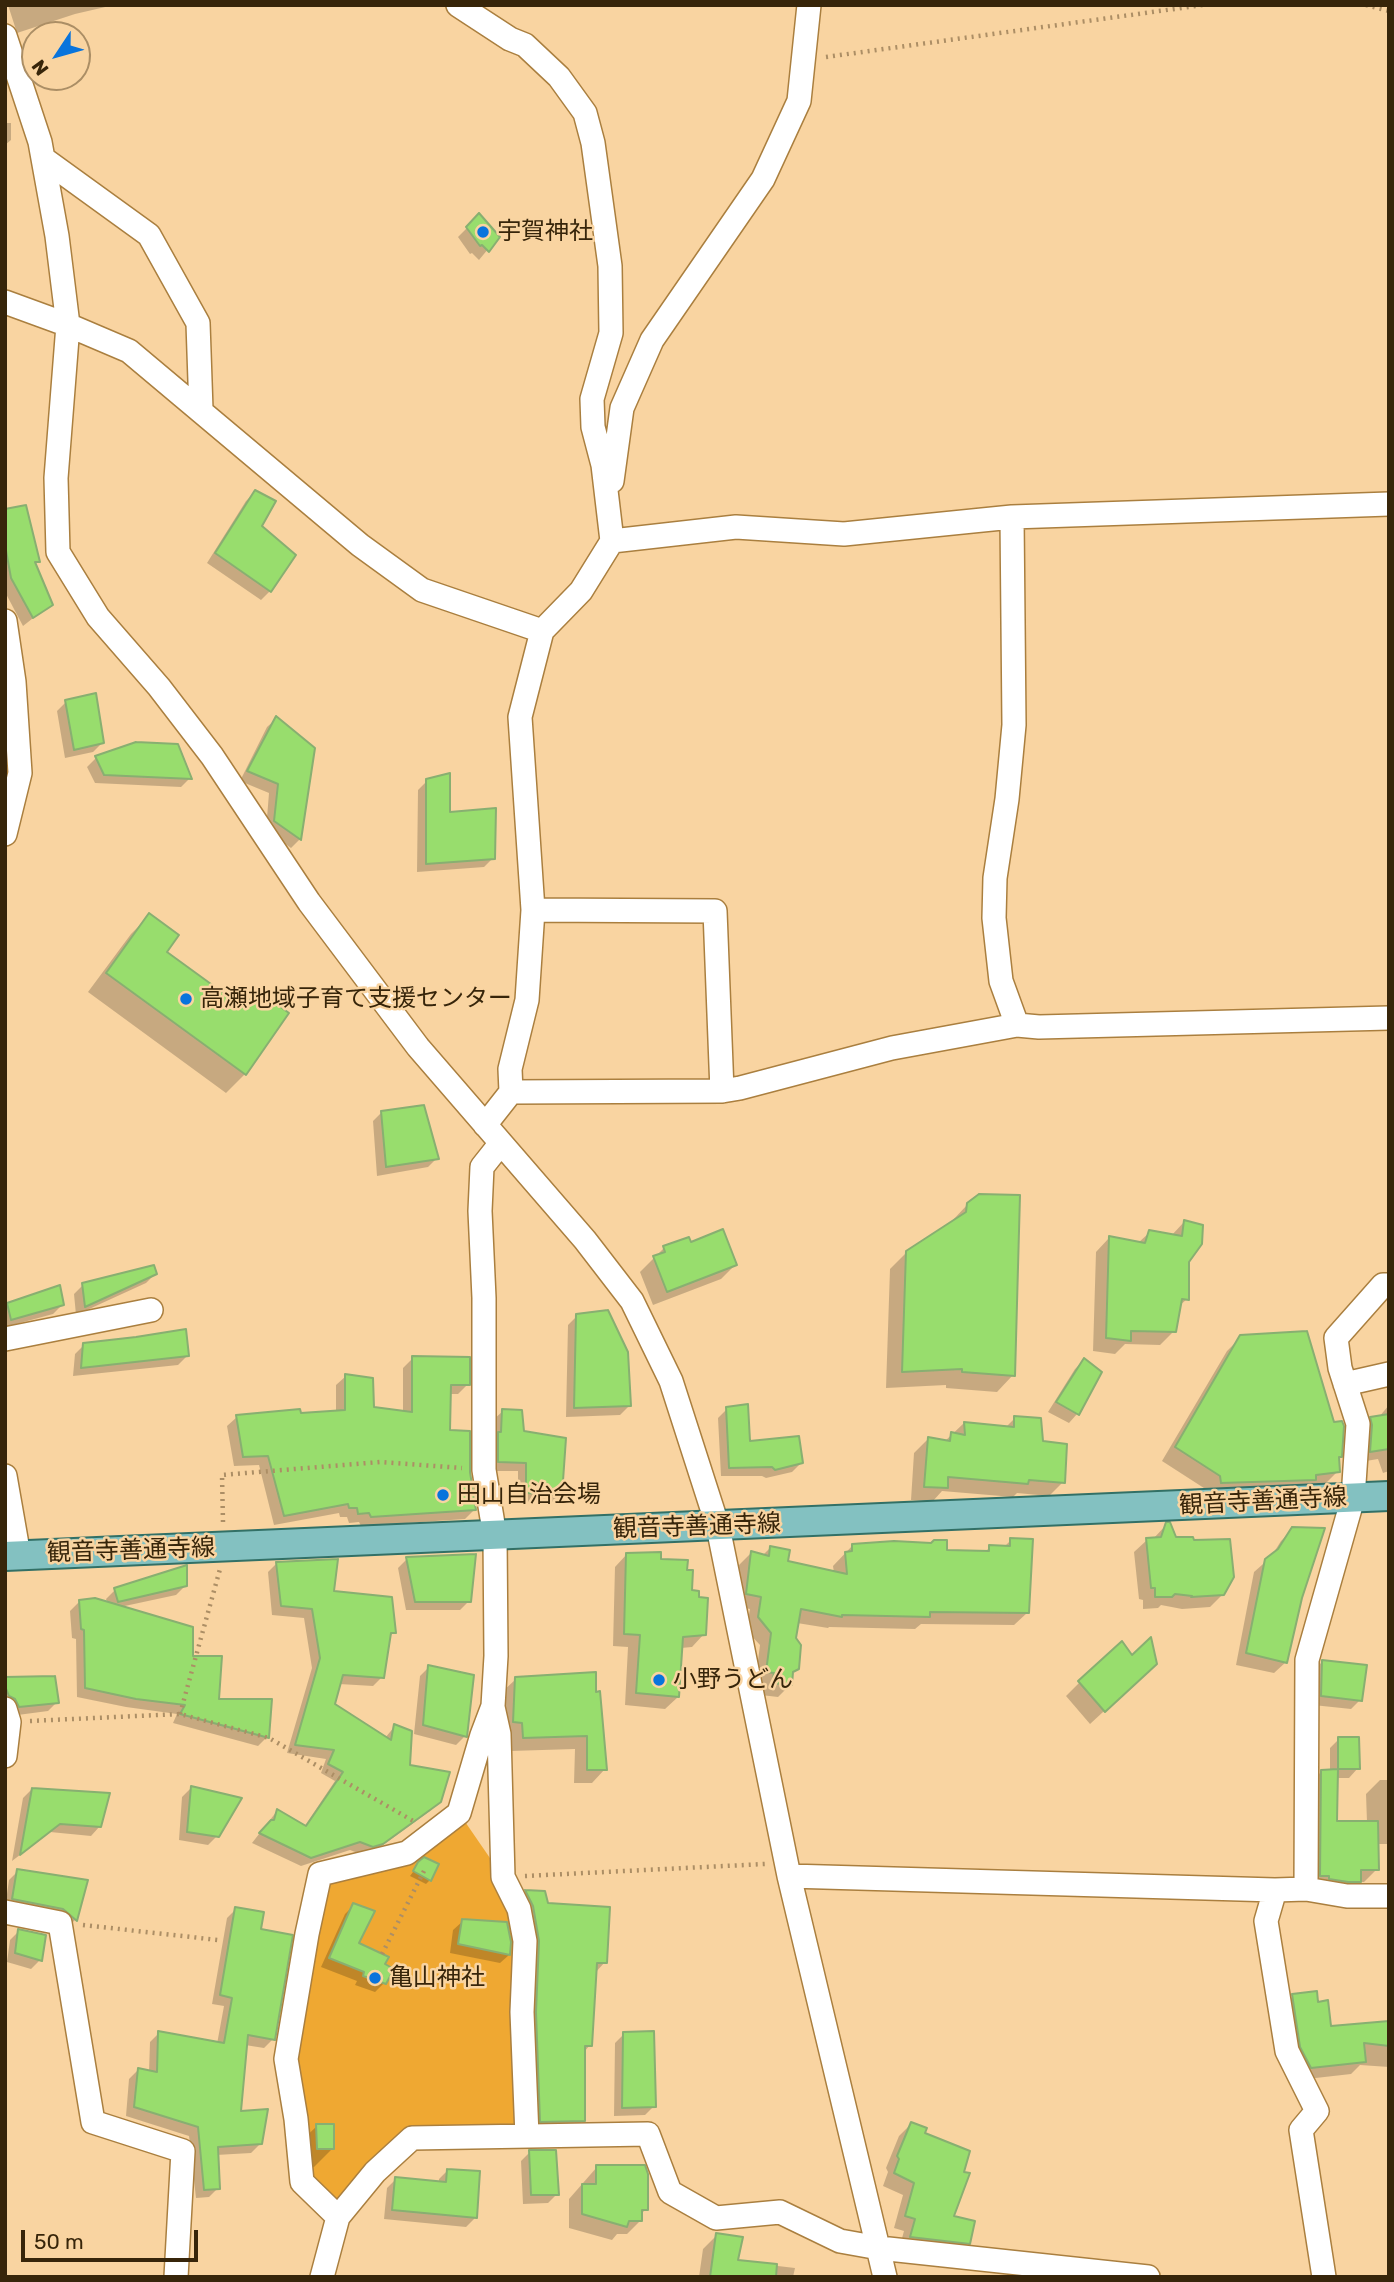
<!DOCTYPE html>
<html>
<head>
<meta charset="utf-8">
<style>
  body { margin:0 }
  #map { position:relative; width:1394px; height:2282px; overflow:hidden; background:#f9d4a1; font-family:Rubik,sans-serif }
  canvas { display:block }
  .frame { position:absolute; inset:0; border:7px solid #37250a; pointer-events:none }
  .north { position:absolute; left:21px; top:21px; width:70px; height:70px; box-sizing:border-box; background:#f9d4a1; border:2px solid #ab8e65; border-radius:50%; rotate:234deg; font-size:19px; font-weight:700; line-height:28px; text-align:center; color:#37250a }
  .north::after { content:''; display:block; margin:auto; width:24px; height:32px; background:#0974dc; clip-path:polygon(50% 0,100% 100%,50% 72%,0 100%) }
  .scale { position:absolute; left:21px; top:2230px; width:177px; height:32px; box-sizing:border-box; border:4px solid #37250a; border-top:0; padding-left:9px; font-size:21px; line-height:24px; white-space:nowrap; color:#37250a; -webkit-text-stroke:5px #f9d4a1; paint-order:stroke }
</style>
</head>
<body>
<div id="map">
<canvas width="1394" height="2282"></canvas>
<div class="frame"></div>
<div class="north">N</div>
<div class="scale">50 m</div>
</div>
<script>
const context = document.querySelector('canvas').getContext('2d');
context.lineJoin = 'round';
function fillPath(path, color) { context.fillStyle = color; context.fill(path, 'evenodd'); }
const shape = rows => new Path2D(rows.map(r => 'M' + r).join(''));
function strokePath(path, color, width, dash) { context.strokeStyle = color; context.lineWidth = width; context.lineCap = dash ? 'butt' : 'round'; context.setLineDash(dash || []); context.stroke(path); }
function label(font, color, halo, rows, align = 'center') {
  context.font = font + ' Rubik,"Noto Sans JP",sans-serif'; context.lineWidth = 5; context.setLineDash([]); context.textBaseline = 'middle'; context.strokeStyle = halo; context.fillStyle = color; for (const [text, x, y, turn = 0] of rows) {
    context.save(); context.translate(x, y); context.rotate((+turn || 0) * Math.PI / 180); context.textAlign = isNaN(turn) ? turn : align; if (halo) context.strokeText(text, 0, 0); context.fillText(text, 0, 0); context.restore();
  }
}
fillPath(shape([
  [459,1813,503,1877,519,1909,527,2136,412,2138,338,2217,302,2182,296,2119,300,1983,320,1874,407,1853]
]), '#efa832');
fillPath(shape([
  [8,5,114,5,75,14,17,33],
  [5,123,11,123,11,140,5,145],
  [479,216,498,237,479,260,472,253,470,254,458,237],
  [255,492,259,526,293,555,270,591,261,600,207,563,246,501],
  [5,511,38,561,34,565,51,604,23,626,5,592],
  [66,702,102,743,93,752,65,758,57,711],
  [276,719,300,839,291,848,266,830,269,793,240,781,267,727],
  [136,744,190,778,181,787,95,783,87,767,96,758],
  [427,781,448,814,493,858,484,867,417,872,418,790],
  [150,915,165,952,241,1008,257,992,245,1074,226,1093,88,992,131,934],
  [382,1112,437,1158,428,1167,377,1176,373,1121],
  [968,1204,1013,1375,997,1392,946,1388,946,1385,886,1388,890,1269,907,1252,951,1224,951,1222],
  [1184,1222,1187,1261,1187,1299,1178,1307,1174,1331,1160,1345,1125,1344,1115,1354,1093,1351,1096,1252,1109,1238,1138,1243,1150,1232,1171,1236],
  [690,1244,735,1265,721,1279,653,1305,640,1272,664,1248],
  [155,1274,146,1283,76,1315,74,1294,83,1285],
  [8,1305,62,1305,53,1314,5,1327,5,1307],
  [577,1316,629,1406,620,1415,566,1417,568,1325],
  [1241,1337,1332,1424,1338,1471,1324,1485,1207,1497,1207,1490,1162,1461,1227,1351],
  [84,1345,187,1356,178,1365,73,1376,75,1354],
  [413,1358,468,1384,458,1394,449,1394,448,1432,468,1472,475,1509,465,1519,361,1526,359,1522,349,1523,347,1517,340,1517,339,1513,274,1525,259,1465,234,1466,227,1426,237,1417,336,1412,336,1385,346,1376,372,1409,403,1413,403,1368],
  [1084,1360,1100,1372,1077,1414,1069,1423,1048,1412,1075,1369],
  [1389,1405,1389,1471,1383,1473,1378,1459,1360,1462,1360,1429,1371,1418,1379,1417],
  [727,1409,749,1443,801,1463,792,1472,766,1478,762,1476,721,1476,718,1418],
  [503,1411,522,1433,560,1494,551,1503,518,1501,518,1471,490,1471,493,1420],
  [1015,1418,1042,1443,1063,1482,1049,1496,1017,1493,1013,1497,942,1491,933,1501,911,1500,914,1453,928,1439,944,1442,964,1423,1005,1428],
  [1167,1524,1175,1538,1223,1594,1210,1607,1182,1609,1161,1605,1158,1608,1143,1609,1143,1600,1139,1599,1134,1552,1147,1540,1153,1539],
  [1293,1529,1286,1662,1274,1673,1236,1665,1254,1572,1271,1557,1281,1541],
  [1011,1540,1027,1613,1014,1625,921,1624,915,1629,829,1627,828,1628,797,1623,790,1685,778,1697,761,1695,762,1685,755,1684,760,1645,746,1630,750,1609,735,1606,739,1565,751,1553,762,1556,770,1548,786,1562,834,1573,833,1566,853,1545,984,1553,990,1547,1004,1547],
  [627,1554,659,1560,690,1592,704,1634,692,1647,681,1648,678,1697,665,1709,625,1705,628,1647,613,1646,615,1567],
  [407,1559,469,1601,460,1610,406,1610,398,1568],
  [277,1563,332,1592,394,1632,389,1637,382,1677,373,1686,339,1684,333,1704,385,1738,395,1726,408,1767,440,1801,430,1811,372,1853,363,1855,350,1850,301,1866,252,1843,277,1811,304,1827,335,1781,321,1773,326,1759,287,1753,312,1668,304,1618,272,1615,268,1572],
  [185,1586,176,1595,120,1607,191,1658,217,1700,267,1737,258,1746,173,1723,177,1714,126,1707,77,1697,76,1639,72,1638,70,1611,79,1602,108,1604,106,1599,115,1590],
  [1322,1662,1360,1700,1351,1709,1313,1705,1313,1671],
  [429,1667,465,1736,456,1745,414,1734,420,1676],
  [1140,1678,1090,1724,1066,1696,1080,1682],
  [5,1679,57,1702,48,1711,10,1716,5,1708],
  [516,1679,594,1694,605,1769,592,1783,574,1783,575,1749,510,1751,501,1735,502,1692],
  [1339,1739,1358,1768,1349,1778,1336,1778,1335,1823,1367,1822,1366,1794,1380,1780,1389,1780,1389,1844,1377,1844,1377,1869,1364,1882,1358,1882,1346,1894,1317,1891,1308,1785,1321,1772,1330,1772,1330,1748],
  [191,1788,217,1836,208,1845,179,1840,182,1797],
  [32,1789,100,1826,91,1836,50,1832,12,1861,23,1798],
  [419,1864,430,1880,426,1884,410,1876],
  [18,1871,86,1881,75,1920,67,1928,5,1908,9,1880],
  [526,1892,543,1892,546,1905,605,1962,595,1973,590,2045,584,2052,583,2120,573,2131,531,2131,516,1902],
  [354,1905,356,1944,383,1964,384,1983,375,1992,355,1985,357,1981,321,1967,345,1914],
  [236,1909,259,1930,273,2039,264,2048,245,2045,239,2113,260,2144,251,2153,216,2155,218,2188,209,2197,196,2198,189,2136,126,2116,129,2079,138,2070,149,2072,150,2042,159,2033,217,2044,224,2006,212,2004,227,1918],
  [463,1921,509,1955,500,1963,450,1953,453,1930],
  [19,1931,40,1960,31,1969,7,1962,10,1940],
  [1293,1996,1316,2004,1329,2028,1389,2023,1389,2067,1360,2065,1351,2074,1298,2080,1280,2009],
  [624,2034,654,2106,645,2115,614,2116,615,2043],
  [911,2124,923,2135,951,2217,968,2243,956,2255,899,2249,904,2231,894,2228,903,2195,883,2186,888,2172,886,2168,899,2136],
  [317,2126,333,2148,314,2167,299,2167,298,2144],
  [530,2152,557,2194,548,2203,523,2204,521,2161],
  [597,2167,646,2209,640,2215,641,2220,627,2234,617,2234,612,2240,569,2228,569,2199],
  [448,2170,475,2218,466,2227,384,2219,387,2188,396,2179,439,2183,439,2179],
  [717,2235,735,2261,795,2268,793,2277,699,2277,703,2249]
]), '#0003');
const building = shape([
  [479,213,500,237,489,252,482,245,480,246,466,227,479,213],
  [255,490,276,501,262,526,296,555,271,592,215,553,255,490],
  [26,505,40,562,35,562,53,605,33,618,11,578,5,545,5,509,26,505],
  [96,693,104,743,74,750,65,700,96,693],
  [276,716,315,748,301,840,274,821,278,784,247,771,276,716],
  [136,742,178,744,192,779,104,775,95,756,136,742],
  [450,773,450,812,496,808,495,859,426,864,426,779,450,773],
  [149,913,179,935,167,952,244,1008,257,990,289,1013,246,1075,106,973,149,913],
  [424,1105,439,1159,386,1167,381,1111,424,1105],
  [979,1194,1020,1195,1015,1376,962,1372,962,1369,902,1372,906,1251,966,1212,967,1203,979,1194],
  [1184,1220,1203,1225,1202,1244,1189,1262,1189,1300,1182,1299,1176,1332,1131,1331,1131,1341,1106,1338,1109,1236,1145,1243,1149,1230,1182,1236,1184,1220],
  [723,1229,737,1265,667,1292,653,1256,665,1252,663,1246,689,1237,691,1242,723,1229],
  [154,1265,157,1274,85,1307,82,1283,154,1265],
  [60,1285,64,1305,11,1320,7,1303,60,1285],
  [608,1310,628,1352,631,1406,574,1408,576,1314,608,1310],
  [186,1329,189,1356,81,1368,83,1343,136,1337,186,1329],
  [1307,1331,1334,1422,1342,1421,1344,1426,1342,1457,1339,1457,1340,1472,1316,1475,1316,1480,1221,1483,1220,1476,1175,1447,1240,1335,1307,1331],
  [412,1356,470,1357,470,1385,451,1385,450,1430,470,1431,470,1472,476,1510,371,1517,369,1513,358,1514,357,1508,349,1508,348,1504,284,1516,268,1456,243,1457,236,1415,300,1409,301,1413,345,1410,345,1374,373,1378,374,1407,412,1412,412,1356],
  [1084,1358,1102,1372,1079,1415,1056,1402,1084,1358],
  [748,1404,750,1441,799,1436,803,1463,775,1470,772,1467,729,1468,726,1407,748,1404],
  [502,1409,522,1410,524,1431,566,1438,562,1495,526,1493,526,1463,498,1462,498,1432,501,1432,502,1409],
  [1389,1414,1389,1449,1370,1452,1372,1425,1370,1417,1389,1414],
  [1014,1416,1041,1418,1043,1441,1067,1444,1065,1483,1029,1480,1028,1484,948,1477,948,1488,924,1487,928,1437,950,1441,951,1432,965,1435,964,1422,1014,1427,1014,1416],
  [1166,1522,1170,1522,1176,1537,1193,1537,1194,1540,1230,1539,1234,1577,1224,1595,1191,1597,1192,1596,1175,1594,1172,1597,1155,1597,1155,1588,1151,1588,1146,1538,1161,1537,1166,1522],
  [1292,1527,1325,1528,1302,1598,1287,1663,1246,1653,1265,1559,1278,1549,1292,1527],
  [1010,1538,1033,1539,1029,1613,930,1612,930,1617,842,1615,842,1617,801,1609,796,1638,801,1645,799,1669,793,1672,792,1685,772,1683,774,1673,766,1672,771,1633,758,1617,761,1597,746,1594,751,1551,769,1556,770,1546,790,1550,788,1561,847,1574,845,1552,852,1551,852,1544,894,1541,931,1543,934,1540,947,1540,947,1550,989,1551,989,1545,1010,1546,1010,1538],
  [661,1552,661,1559,688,1560,687,1570,693,1570,692,1590,699,1591,699,1597,708,1598,706,1635,683,1637,679,1697,636,1693,640,1635,624,1634,626,1553,661,1552],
  [476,1554,471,1602,415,1602,406,1557,476,1554],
  [338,1559,334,1591,392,1597,396,1633,391,1633,384,1678,343,1675,335,1704,391,1740,394,1724,412,1731,410,1765,450,1772,441,1802,383,1844,373,1847,360,1842,311,1858,259,1833,271,1820,274,1820,277,1809,306,1826,343,1772,328,1764,334,1750,295,1745,320,1658,312,1609,281,1606,276,1562,338,1559],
  [187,1565,187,1586,118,1602,114,1588,187,1565],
  [95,1598,193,1627,193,1656,222,1656,219,1699,272,1699,269,1738,180,1714,185,1705,136,1699,85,1688,84,1630,81,1629,79,1600,95,1598],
  [1151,1637,1157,1664,1105,1712,1078,1681,1122,1641,1132,1655,1151,1637],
  [1322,1660,1367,1665,1362,1701,1321,1696,1322,1660],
  [428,1665,474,1675,467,1737,423,1725,428,1665],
  [596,1672,596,1692,600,1691,607,1770,587,1770,587,1736,523,1738,522,1723,513,1722,515,1677,596,1672],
  [55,1676,59,1703,19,1707,15,1699,9,1696,5,1686,5,1677,55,1676],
  [1338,1737,1359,1737,1360,1769,1338,1769,1338,1737],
  [1338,1769,1337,1821,1378,1821,1379,1870,1361,1870,1361,1882,1348,1882,1329,1879,1329,1876,1320,1876,1321,1770,1338,1769],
  [191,1786,242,1798,219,1837,187,1832,191,1786],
  [32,1788,110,1793,101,1827,60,1824,20,1855,32,1788],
  [424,1857,439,1864,431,1881,413,1871,418,1862,424,1857],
  [17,1869,88,1880,77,1921,63,1909,12,1899,17,1869],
  [525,1890,545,1891,548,1903,610,1907,607,1963,597,1963,592,2046,585,2046,585,2121,540,2122,536,2012,539,1941,533,1906,525,1890],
  [353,1903,375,1911,359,1943,389,1957,385,1964,394,1969,386,1984,363,1976,364,1972,329,1958,353,1903],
  [235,1907,264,1912,261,1929,293,1935,275,2040,248,2035,241,2111,268,2109,262,2144,218,2147,220,2189,204,2190,198,2127,134,2107,138,2068,157,2072,158,2031,224,2043,232,1998,220,1995,235,1907],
  [462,1919,507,1922,511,1942,510,1955,458,1944,462,1919],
  [18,1929,46,1935,42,1961,15,1953,18,1929],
  [1317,1991,1318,2002,1328,2000,1331,2026,1389,2021,1389,2046,1364,2043,1366,2062,1311,2068,1300,2047,1292,1994,1317,1991],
  [654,2031,656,2107,622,2108,623,2032,654,2031],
  [911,2122,927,2128,925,2133,970,2151,964,2172,970,2173,954,2216,975,2221,970,2244,910,2237,915,2219,905,2216,914,2183,894,2173,899,2159,897,2156,911,2122],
  [316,2124,334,2124,334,2149,317,2149,316,2124],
  [529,2150,556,2150,559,2195,531,2195,529,2150],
  [596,2165,645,2165,648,2174,648,2210,642,2210,642,2221,629,2221,627,2227,582,2214,582,2184,596,2184,596,2165],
  [447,2169,480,2171,477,2218,392,2210,395,2177,446,2182,447,2169],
  [716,2233,743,2237,738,2260,777,2264,776,2277,710,2277,716,2233]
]);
fillPath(building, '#98dd6d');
strokePath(building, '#88af71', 2);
const minor = shape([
  [458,5,510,39,525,45,559,77,585,113,593,143,610,266,611,333,592,399,593,427,603,465,612,541,581,591,542,631,520,717,533,910,527,1000,510,1069,511,1092,485,1125],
  [5,36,40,142,57,236,68,325,56,478,58,552,98,617,159,687,212,756,309,902,418,1047,585,1240,632,1301,671,1381,718,1527,789,1876,885,2277],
  [44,159,149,235,198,323,201,410],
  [5,302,68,325,129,351,360,545,422,590,542,631],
  [612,481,622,408,652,340,763,179,799,101,809,5],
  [1012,517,1014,725,1007,799,995,878,994,918,1001,981,1017,1025],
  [612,541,736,527,844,534,1012,517,1389,504],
  [5,621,14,682,20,773,5,834],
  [533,910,715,911,722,1091],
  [511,1092,722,1091,740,1088,892,1048,1017,1025,1039,1027,1389,1018],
  [5,1339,151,1310],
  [1345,1384,1389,1374],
  [5,1476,19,1556],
  [493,1707,499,1734,503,1877,519,1909,525,1941,522,2012,527,2136],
  [5,1709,9,1722,5,1756],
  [789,1876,1275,1890,1306,1889,1347,1896,1389,1896],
  [1306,1889,1307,1660,1353,1498,1358,1424,1340,1368,1336,1338,1383,1285,1389,1285],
  [1275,1890,1266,1921,1287,2051,1317,2111,1301,2130,1324,2277],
  [5,1912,60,1923,93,2122,183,2151,176,2277],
  [338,2217,375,2172,412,2138,648,2134,670,2192,716,2218,780,2212,840,2241,879,2248,1148,2277],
  [322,2277,338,2217,302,2182,296,2119,286,2059,307,1934,320,1874,407,1853,459,1813,482,1735,493,1706,496,1656,495,1536,484,1470,484,1298,480,1211,482,1167,501,1143]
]);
const major = shape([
  [5,1556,1389,1496]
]);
strokePath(minor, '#aa7f3f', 26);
strokePath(major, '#327066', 32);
strokePath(shape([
  [1366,5,1389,11],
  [826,57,1203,5],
  [223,1522,222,1475,380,1462,462,1468],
  [180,1714,220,1569],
  [30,1721,180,1714,269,1738,415,1822],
  [525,1876,765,1864],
  [83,1925,218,1940],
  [382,1954,425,1869]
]), '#ac8e65', 4.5, [2, 5]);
strokePath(minor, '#fff', 23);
strokePath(major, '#83c1c1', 28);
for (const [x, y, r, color] of [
  [483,232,7,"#0974dc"],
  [186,999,7,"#0974dc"],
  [443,1495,7,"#0974dc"],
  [659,1680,7,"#0974dc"],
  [375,1978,7,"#0974dc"]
]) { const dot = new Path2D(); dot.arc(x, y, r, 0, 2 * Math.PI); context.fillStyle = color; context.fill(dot); strokePath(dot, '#f9d4a1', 2.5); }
label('24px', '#37250a', '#f9d4a1', [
  ["宇賀神社",497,232],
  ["高瀬地域子育て支援センター",200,999],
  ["田山自治会場",457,1495],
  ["小野うどん",673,1680],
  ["亀山神社",389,1978]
], 'left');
label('24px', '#37250a', '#f9d4a1', [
  ["観音寺善通寺線",1263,1502,-3],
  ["観音寺善通寺線",697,1527,-2],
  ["観音寺善通寺線",131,1551,-2]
]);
</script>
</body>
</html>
